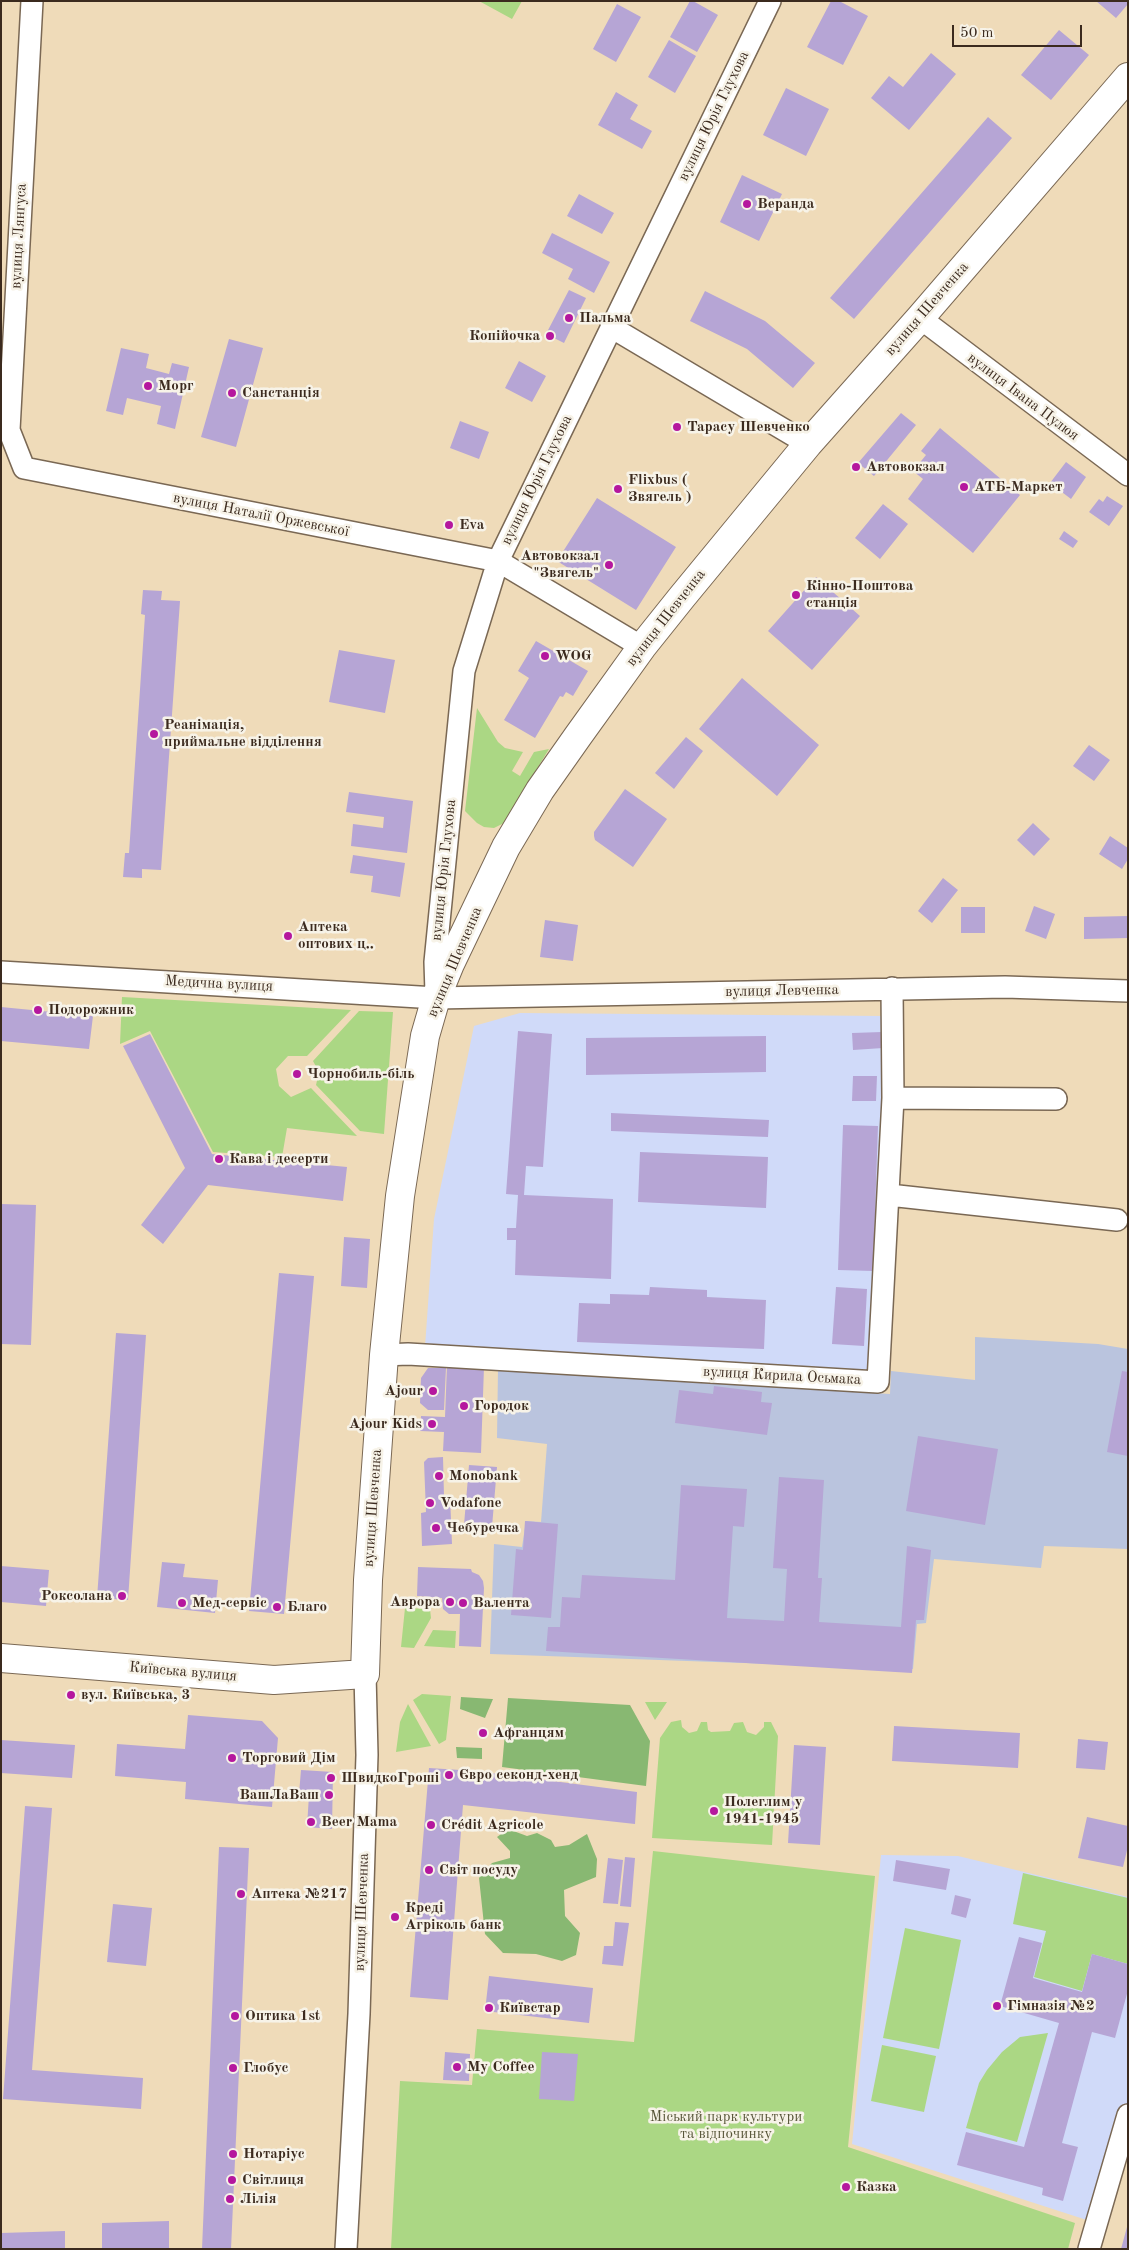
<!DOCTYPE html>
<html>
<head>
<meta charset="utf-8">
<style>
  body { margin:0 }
  #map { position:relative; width:1129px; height:2250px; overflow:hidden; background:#efdbb9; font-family:"Old Standard TT",serif }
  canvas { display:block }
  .frame { position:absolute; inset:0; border:2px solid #3b2a1e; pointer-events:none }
  .scale { position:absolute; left:952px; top:25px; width:130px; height:22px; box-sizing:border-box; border:2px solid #3b2a1e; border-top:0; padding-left:6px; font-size:15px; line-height:18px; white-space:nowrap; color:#3b2a1e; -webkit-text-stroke:4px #f7f3e8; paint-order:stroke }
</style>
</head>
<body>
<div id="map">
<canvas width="1129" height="2250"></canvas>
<div class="frame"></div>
<div class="scale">50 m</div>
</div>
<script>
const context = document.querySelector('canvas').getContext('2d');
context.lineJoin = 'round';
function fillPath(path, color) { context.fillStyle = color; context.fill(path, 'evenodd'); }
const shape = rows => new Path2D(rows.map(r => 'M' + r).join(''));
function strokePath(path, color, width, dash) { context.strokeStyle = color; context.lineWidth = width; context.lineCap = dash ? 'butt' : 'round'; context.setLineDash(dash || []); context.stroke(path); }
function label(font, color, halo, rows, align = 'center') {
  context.font = font + ' "Old Standard TT",serif'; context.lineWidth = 5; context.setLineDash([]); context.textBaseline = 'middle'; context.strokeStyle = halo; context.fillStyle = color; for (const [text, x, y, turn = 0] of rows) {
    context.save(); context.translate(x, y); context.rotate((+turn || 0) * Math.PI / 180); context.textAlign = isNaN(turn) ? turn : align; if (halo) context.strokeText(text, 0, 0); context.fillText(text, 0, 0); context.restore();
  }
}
fillPath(shape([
  [520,1013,884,1016,886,1062,869,1374,425,1347,434,1219,474,1026],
  [881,1855,958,1856,1128,1897,1128,2115,1096,2223,852,2144]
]), '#d0daf9');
fillPath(shape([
  [975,1337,1098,1344,1128,1349,1128,1549,1044,1546,1041,1568,934,1559,926,1623,917,1624,913,1669,490,1654,494,1544,522,1547,526,1521,541,1522,547,1444,497,1438,498,1369,890,1394,891,1371,975,1380]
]), '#bac4de');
fillPath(shape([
  [479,1,522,1,512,19],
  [477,708,498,742,505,748,523,752,512,771,520,776,534,752,549,749,504,823,494,828,484,827,477,823,465,811],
  [122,997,351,1010,307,1056,288,1056,276,1069,279,1086,291,1097,311,1088,357,1136,287,1128,282,1157,213,1152,150,1031,120,1044],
  [359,1011,393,1012,384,1134,360,1131,316,1085,319,1072,313,1061],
  [405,1608,430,1609,431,1618,414,1648,401,1647],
  [433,1630,456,1631,455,1648,424,1646],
  [422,1694,451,1696,446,1740,439,1744,413,1700],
  [645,1702,667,1702,655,1720],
  [408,1704,431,1746,396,1752,400,1722],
  [681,1720,682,1727,689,1733,697,1731,701,1722,707,1722,708,1730,711,1732,730,1731,734,1723,743,1722,747,1732,756,1735,764,1727,764,1722,771,1722,778,1736,772,1845,652,1838,660,1738,671,1722],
  [653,1851,875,1876,848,2147,1075,2223,1068,2249,391,2249,400,2081,472,2085,477,2029,634,2042],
  [1023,1873,1128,1898,1128,1964,1092,1954,1082,1991,1034,1977,1046,1931,1013,1924],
  [905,1928,961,1940,939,2049,883,2038],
  [1048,2033,1017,2142,966,2128,979,2083,987,2070,1002,2052,1020,2037],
  [882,2045,936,2056,924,2112,871,2101]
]), '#abd784');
fillPath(shape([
  [461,1697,492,1699,493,1699,485,1718,460,1709],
  [508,1698,630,1705,650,1741,646,1786,502,1767],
  [456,1747,482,1748,482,1759,457,1758],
  [508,1829,527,1836,537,1833,551,1840,555,1847,569,1845,587,1834,597,1859,596,1877,564,1890,565,1916,580,1933,576,1955,562,1961,536,1954,503,1953,485,1934,479,1878,492,1863,510,1858,510,1851,497,1837]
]), '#88b872');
fillPath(shape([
  [690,1,693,1,718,15,697,52,670,37],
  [831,1,839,1,868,16,843,65,807,47],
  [1096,1,1128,1,1128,4,1116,18],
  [617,4,641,17,616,62,593,49],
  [1059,30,1089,55,1051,100,1021,75],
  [669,40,696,56,675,93,648,77],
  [931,53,956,74,909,130,871,98,889,76,903,87],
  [786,88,829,109,806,156,763,135],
  [616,92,638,105,630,119,652,131,642,149,598,125],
  [988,117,1012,138,854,319,830,298],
  [742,175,782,194,759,241,720,222],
  [579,194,614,213,602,234,567,216],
  [552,233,610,262,594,293,568,279,573,269,542,253],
  [569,290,586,298,564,343,546,334],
  [705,291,765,321,815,363,793,388,747,349,690,321],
  [229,339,263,348,236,447,201,437],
  [121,348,149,354,146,368,169,374,172,363,189,367,175,429,157,424,161,406,127,398,123,415,106,411],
  [519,361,546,376,532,402,505,388],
  [901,413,916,425,874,476,858,463],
  [460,421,489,432,479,459,450,448],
  [940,428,1020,495,973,553,908,499,923,479,913,471,926,455,921,451],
  [1066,462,1086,477,1071,499,1050,483],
  [1107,496,1123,506,1109,526,1089,512,1099,499,1103,502],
  [597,498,676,547,636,610,557,561],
  [883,504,908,524,880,559,855,538],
  [1064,531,1078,541,1073,548,1059,539],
  [816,577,860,616,812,670,768,631],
  [143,590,162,591,161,600,180,601,161,870,142,869,142,878,123,877,125,853,129,853,145,615,141,614],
  [536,641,588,671,573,696,566,692,563,697,560,696,535,738,504,720,529,678,518,671],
  [339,650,395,660,385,713,329,702],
  [742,678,819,745,777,796,699,729],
  [686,737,703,751,674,789,655,773],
  [1089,745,1110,760,1094,781,1073,766],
  [625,789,667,819,633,867,595,840,594,836,594,832],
  [349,792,413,801,407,853,351,846,353,824,383,828,384,817,346,812],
  [1033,823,1050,839,1034,856,1017,840],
  [1110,836,1128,848,1128,859,1122,869,1099,854],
  [353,855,405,863,400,897,371,892,373,876,350,873],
  [943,878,958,890,932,923,918,911],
  [1034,906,1055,914,1046,939,1025,931],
  [961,907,985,907,985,933,961,933],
  [1128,916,1128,938,1084,939,1084,917],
  [545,920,578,925,573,961,540,957],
  [1,1007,93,1016,89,1049,1,1041],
  [518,1031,552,1034,543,1167,526,1166,524,1195,613,1199,611,1279,515,1275,516,1240,507,1240,507,1228,516,1228,518,1195,506,1194],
  [882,1032,883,1048,853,1050,852,1033],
  [150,1034,212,1154,347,1167,343,1201,208,1185,163,1244,141,1225,185,1168,123,1046],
  [766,1036,766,1072,586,1075,586,1038],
  [853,1076,877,1076,876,1101,852,1101],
  [611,1113,769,1120,768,1137,611,1131],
  [843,1125,878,1126,873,1271,838,1270],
  [640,1152,768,1157,766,1208,638,1202],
  [1,1204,36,1205,31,1345,1,1344],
  [344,1237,370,1239,367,1288,341,1286],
  [279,1273,314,1276,284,1614,249,1611],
  [650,1287,707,1290,707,1297,766,1300,764,1349,577,1342,579,1303,610,1304,610,1294,649,1295],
  [836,1287,867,1289,864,1346,832,1344],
  [116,1333,146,1335,128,1600,97,1598],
  [447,1365,484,1367,481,1453,443,1451,444,1432,420,1431,421,1416,445,1417],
  [428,1368,446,1368,444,1410,428,1410,420,1403,421,1378],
  [1122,1371,1128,1372,1128,1456,1107,1452],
  [714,1386,762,1392,761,1402,772,1403,767,1435,675,1423,679,1390,713,1394],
  [918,1436,998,1449,985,1525,906,1511],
  [443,1457,444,1496,450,1496,452,1544,422,1546,421,1513,426,1512,424,1462,428,1458],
  [469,1465,497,1467,492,1527,464,1525],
  [779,1477,824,1480,818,1578,822,1578,819,1622,901,1627,907,1546,931,1550,924,1620,916,1620,912,1673,546,1651,548,1627,560,1627,562,1597,580,1598,582,1575,675,1580,681,1485,747,1489,744,1527,733,1526,727,1618,784,1621,787,1569,773,1568],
  [525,1521,558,1524,551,1618,511,1615,516,1549,523,1550],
  [162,1562,185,1564,183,1577,218,1580,215,1613,157,1607],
  [1,1566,49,1570,46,1606,1,1602],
  [418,1567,471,1569,472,1572,479,1575,483,1581,484,1588,481,1647,459,1646,460,1614,449,1614,443,1609,442,1598,417,1596],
  [188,1715,262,1721,278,1738,272,1807,185,1799,186,1782,115,1776,117,1744,185,1749],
  [894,1726,1020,1733,1018,1768,892,1761],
  [1078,1739,1108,1742,1105,1770,1076,1768],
  [1,1740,75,1745,72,1778,1,1773],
  [794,1745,826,1747,820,1845,788,1843],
  [429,1768,476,1771,637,1792,635,1824,463,1805,448,2000,410,1997],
  [301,1770,333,1772,332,1829,307,1827,309,1795,299,1794],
  [25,1806,52,1808,32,2070,143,2078,141,2109,3,2099],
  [1087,1817,1128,1826,1128,1846,1123,1867,1078,1858],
  [219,1847,249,1848,231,2249,202,2249],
  [625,1857,635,1858,631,1907,620,1906],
  [608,1858,623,1860,618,1904,603,1903],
  [896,1860,950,1869,946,1890,893,1881],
  [955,1895,971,1899,966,1918,951,1914],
  [113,1904,152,1908,146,1966,107,1962],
  [615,1922,629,1923,623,1966,602,1964,604,1946,613,1946],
  [1019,1937,1042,1943,1033,1978,1082,1992,1092,1954,1128,1964,1128,1990,1115,2038,1092,2032,1062,2143,1078,2147,1063,2201,1042,2195,1043,2188,957,2165,966,2132,1024,2147,1059,2023,1000,2006],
  [489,1976,593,1988,589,2023,485,2011],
  [445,2052,470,2054,469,2081,443,2080],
  [542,2052,578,2054,574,2101,539,2099],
  [169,2221,169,2249,102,2249,102,2223],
  [1127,2227,1128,2249,1121,2249],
  [65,2231,65,2249,1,2249,1,2233]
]), '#b6a5d5');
const minor = shape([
  [32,1,9,430,24,468,498,561,642,647],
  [920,318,1128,475],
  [611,327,808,444],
  [1,972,436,998,1005,987,1128,991],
  [436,993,435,962,464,671,498,561,770,1],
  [893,1098,1056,1099],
  [889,1195,1117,1220],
  [384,1355,408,1354,878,1382,893,1098,892,988],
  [346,2249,359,2014,367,1755,365,1674],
  [1089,2249,1128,2115]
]);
const major = shape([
  [1,1658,274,1680,365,1674,368,1580,384,1355,400,1196,425,1036,436,998,450,964,506,847,540,790,578,736,642,647,682,597,808,444,920,318,1128,77]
]);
strokePath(minor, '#7a6854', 24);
strokePath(major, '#7a6854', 30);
strokePath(minor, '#fff', 21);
strokePath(major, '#fff', 28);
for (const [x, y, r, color] of [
  [747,204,5,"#b5179e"],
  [569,318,5,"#b5179e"],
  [550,336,5,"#b5179e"],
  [148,386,5,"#b5179e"],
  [232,393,5,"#b5179e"],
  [677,427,5,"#b5179e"],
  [856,467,5,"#b5179e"],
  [964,487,5,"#b5179e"],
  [618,489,5,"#b5179e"],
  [449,525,5,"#b5179e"],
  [609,565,5,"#b5179e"],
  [796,595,5,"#b5179e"],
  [545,656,5,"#b5179e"],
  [154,734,5,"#b5179e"],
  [288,936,5,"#b5179e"],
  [38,1010,5,"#b5179e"],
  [297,1074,5,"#b5179e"],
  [219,1159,5,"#b5179e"],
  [433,1391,5,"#b5179e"],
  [464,1406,5,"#b5179e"],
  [432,1424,5,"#b5179e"],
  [439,1476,5,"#b5179e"],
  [430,1503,5,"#b5179e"],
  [436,1528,5,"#b5179e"],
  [122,1596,5,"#b5179e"],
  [450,1602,5,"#b5179e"],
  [182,1603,5,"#b5179e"],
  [463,1603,5,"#b5179e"],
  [277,1607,5,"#b5179e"],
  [71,1695,5,"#b5179e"],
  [483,1733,5,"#b5179e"],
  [232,1758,5,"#b5179e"],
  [449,1775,5,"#b5179e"],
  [331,1778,5,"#b5179e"],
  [329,1795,5,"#b5179e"],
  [714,1811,5,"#b5179e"],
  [311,1822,5,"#b5179e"],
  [431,1825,5,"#b5179e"],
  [429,1870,5,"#b5179e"],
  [241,1894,5,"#b5179e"],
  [395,1917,5,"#b5179e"],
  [997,2006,5,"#b5179e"],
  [489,2008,5,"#b5179e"],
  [235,2016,5,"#b5179e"],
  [457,2067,5,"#b5179e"],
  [233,2068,5,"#b5179e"],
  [233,2154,5,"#b5179e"],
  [232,2180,5,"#b5179e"],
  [846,2187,5,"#b5179e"],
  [230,2199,5,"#b5179e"]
]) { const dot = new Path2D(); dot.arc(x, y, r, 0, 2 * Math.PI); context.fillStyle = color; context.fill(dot); strokePath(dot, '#f7f3e8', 2); }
label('15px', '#3b2a1e', '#f7f3e8', [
  ["вулиця Юрія Глухова",714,116,-64],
  ["вулиця Лянгуса",19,236,-87],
  ["вулиця Шевченка",927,309,-49],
  ["вулиця Івана Пулюя",1023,397,37],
  ["вулиця Юрія Глухова",537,480,-64],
  ["вулиця Наталії Оржевської",261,515,11],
  ["вулиця Шевченка",666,618,-52],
  ["вулиця Юрія Глухова",444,870,-84],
  ["вулиця Шевченка",455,962,-67],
  ["Медична вулиця",219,984,3],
  ["вулиця Левченка",782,991,-1],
  ["вулиця Кирила Осьмака",782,1376,3],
  ["вулиця Шевченка",373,1508,-86],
  ["Київська вулиця",183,1672,5],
  ["вулиця Шевченка",362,1912,-88]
]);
label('bold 15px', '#3b2a1e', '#f7f3e8', [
  ["Веранда",757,204],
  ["Пальма",579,318],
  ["Копійочка",540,336,"right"],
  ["Морг",158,386],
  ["Санстанція",242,393],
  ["Тарасу Шевченко",687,427],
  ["Автовокзал",866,467],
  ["Flixbus (",628,480],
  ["Звягель )",628,497],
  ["АТБ-Маркет",974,487],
  ["Eva",459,525],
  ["Автовокзал",599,556,"right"],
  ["\"Звягель\"",599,573,"right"],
  ["Кінно-Поштова",806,586],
  ["станція",806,603],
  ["WOG",555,656],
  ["Реанімація,",164,725],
  ["приймальне відділення",164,742],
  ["Аптека",298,927],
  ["оптових ц‥",298,944],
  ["Подорожник",48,1010],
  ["Чорнобиль-біль",307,1074],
  ["Кава і десерти",229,1159],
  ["Ajour",423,1391,"right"],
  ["Городок",474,1406],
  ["Ajour Kids",422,1424,"right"],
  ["Monobank",449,1476],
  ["Vodafone",440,1503],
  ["Чебуречка",446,1528],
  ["Роксолана",112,1596,"right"],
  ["Аврора",440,1602,"right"],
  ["Мед-сервіс",192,1603],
  ["Валента",473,1603],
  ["Благо",287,1607],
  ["вул. Київська, 3",81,1695],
  ["Афганцям",493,1733],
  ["Торговий Дім",242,1758],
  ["Євро секонд-хенд",459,1775],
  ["ШвидкоГроші",341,1778],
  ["ВашЛаВаш",319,1795,"right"],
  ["Полеглим у",724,1802],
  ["1941-1945",724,1819],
  ["Beer Mama",321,1822],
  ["Crédit Agricole",441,1825],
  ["Світ посуду",439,1870],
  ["Аптека №217",251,1894],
  ["Креді",405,1908],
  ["Агріколь банк",405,1925],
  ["Гімназія №2",1007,2006],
  ["Київстар",499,2008],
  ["Оптика 1st",245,2016],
  ["My Coffee",467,2067],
  ["Глобус",243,2068],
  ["Нотаріус",243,2154],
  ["Свiтлиця",242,2180],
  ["Казка",856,2187],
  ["Лілія",240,2199]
], 'left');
label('15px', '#575538', '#f7f3e8', [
  ["Міський парк культури",726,2117],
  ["та відпочинку",726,2134]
]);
</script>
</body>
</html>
